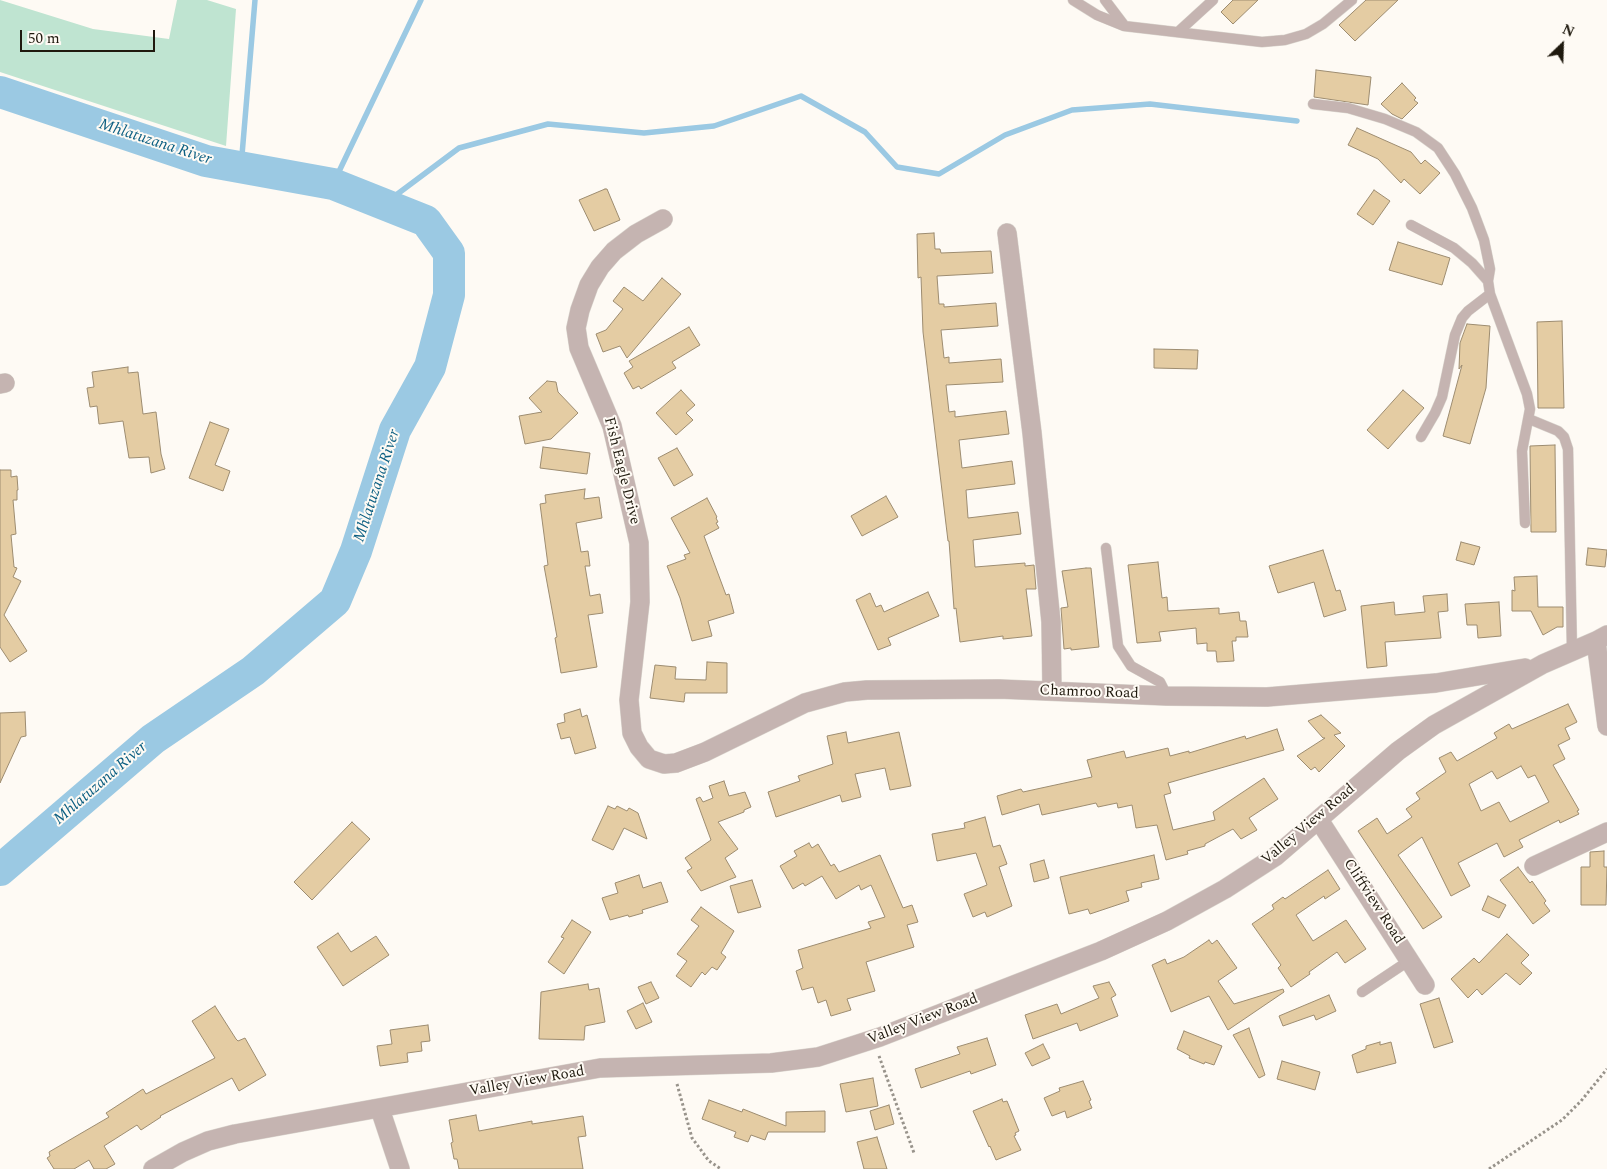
<!DOCTYPE html>
<html>
<head>
<meta charset="utf-8">
<style>
  body { margin:0 }
  #map { position:relative; width:1607px; height:1169px; overflow:hidden; background:#fefaf4; font-family:Spectral,serif }
  canvas { display:block }
  .north { position:absolute; left:1537px; top:20px; width:50px; height:50px; -webkit-text-stroke:4px #fefaf4; paint-order:stroke; rotate:24deg; font-size:14px; font-weight:700; line-height:20px; text-align:center; color:#1f190e }
  .north::after { content:''; display:block; margin:auto; width:18px; height:22px; background:#1f190e; clip-path:polygon(50% 0,100% 100%,50% 72%,0 100%) }
  .scale { position:absolute; left:20px; top:30px; width:135px; height:22px; box-sizing:border-box; border:2px solid #1f190e; border-top:0; padding-left:6px; font-size:15px; line-height:18px; white-space:nowrap; color:#1f190e; -webkit-text-stroke:4px #fefaf4; paint-order:stroke }
</style>
</head>
<body>
<div id="map">
<canvas width="1607" height="1169"></canvas>
<div class="north">N</div>
<div class="scale">50 m</div>
</div>
<script>
const context = document.querySelector('canvas').getContext('2d');
context.lineJoin = 'round';
function fillPath(path, color) { context.fillStyle = color; context.fill(path, 'evenodd'); }
const shape = rows => new Path2D(rows.map(r => 'M' + r).join(''));
function strokePath(path, color, width, dash) { context.strokeStyle = color; context.lineWidth = width; context.lineCap = dash ? 'butt' : 'round'; context.setLineDash(dash || []); context.stroke(path); }
function label(font, color, halo, rows, align = 'center') {
  context.font = font + ' Spectral,serif'; context.lineWidth = 4; context.setLineDash([]); context.textBaseline = 'middle'; context.strokeStyle = halo; context.fillStyle = color; for (const [text, x, y, turn = 0] of rows) {
    context.save(); context.translate(x, y); context.rotate((+turn || 0) * Math.PI / 180); context.textAlign = isNaN(turn) ? turn : align; if (halo) context.strokeText(text, 0, 0); context.fillText(text, 0, 0); context.restore();
  }
}
fillPath(shape([
  [0,0,93,29,169,39,177,0,207,0,236,9,226,146,0,72]
]), '#bfe4d1');
strokePath(shape([
  [241,167,255,0],
  [333,184,421,0],
  [384,204,459,148,548,124,644,133,714,126,801,96,865,132,897,167,939,174,1005,135,1072,110,1150,104,1297,121]
]), '#9bc9e3', 5.5);
strokePath(shape([
  [0,92,206,161,333,184,426,221,449,253,449,295,430,367,395,430,356,551,335,601,253,671,153,739,0,870]
]), '#9bc9e3', 32);
const building = shape([
  [1233,0,1258,0,1233,24,1221,12,1233,0],
  [1366,0,1398,0,1355,41,1339,25,1366,0],
  [1316,70,1371,77,1368,105,1314,97,1316,70],
  [1402,83,1416,98,1414,100,1418,103,1402,119,1392,114,1381,104,1402,83],
  [1357,128,1411,152,1421,164,1425,160,1440,173,1420,194,1404,179,1401,183,1378,159,1348,145,1357,128],
  [605,189,607,189,620,220,594,231,579,200,605,189],
  [1374,190,1390,201,1373,225,1357,214,1374,190],
  [934,233,935,249,940,249,941,253,991,251,993,273,937,276,939,304,944,304,944,307,996,303,998,326,941,330,944,358,949,357,949,363,1001,359,1003,382,946,385,949,412,955,411,955,417,1006,411,1009,434,959,440,962,468,1012,461,1015,484,966,490,968,518,1018,512,1021,534,973,540,975,567,1025,563,1025,566,1034,565,1036,589,1026,589,1032,636,1003,639,1003,636,960,642,956,608,954,609,949,541,948,541,923,332,921,277,918,278,917,234,934,233],
  [1398,242,1450,258,1442,285,1389,270,1398,242],
  [662,278,681,294,627,358,620,346,603,352,596,334,606,330,623,309,613,301,624,287,643,301,662,278],
  [1562,321,1564,408,1538,408,1537,322,1562,321],
  [1467,324,1490,326,1486,388,1470,444,1443,436,1462,365,1459,369,1460,343,1467,324],
  [689,327,700,345,672,362,676,368,641,389,639,386,633,389,624,373,633,367,629,361,689,327],
  [1154,349,1198,350,1197,369,1154,368,1154,349],
  [128,367,128,373,138,372,143,414,156,412,161,454,165,469,151,473,149,457,129,458,123,421,99,424,97,406,90,407,87,388,94,387,92,372,128,367],
  [547,381,556,382,558,392,578,413,551,439,525,444,519,416,542,412,529,398,547,381],
  [681,390,695,405,686,413,693,420,676,435,656,413,681,390],
  [1403,390,1424,408,1388,449,1367,430,1403,390],
  [210,422,229,429,215,465,230,471,223,491,189,478,210,422],
  [1555,445,1556,532,1531,532,1530,446,1555,445],
  [543,447,590,453,587,474,540,468,543,447],
  [677,448,693,475,674,486,658,458,677,448],
  [0,470,11,470,11,477,17,476,18,490,17,490,17,500,13,500,16,534,11,535,14,567,17,568,13,577,21,581,4,615,27,651,10,662,0,647,0,470],
  [585,489,584,499,599,497,602,518,576,523,581,552,588,551,590,566,585,566,590,596,600,594,603,613,588,615,597,667,561,673,555,638,557,637,544,566,548,565,540,504,546,503,545,495,585,489],
  [886,496,898,517,862,536,851,516,886,496],
  [707,498,717,517,716,518,718,522,716,523,719,528,704,536,726,595,729,594,734,613,708,621,712,636,692,641,680,598,667,566,686,559,684,555,690,553,671,518,707,498],
  [1461,542,1480,547,1474,565,1456,560,1461,542],
  [1588,548,1607,550,1605,567,1586,565,1588,548],
  [1323,550,1336,591,1340,590,1346,610,1324,617,1314,582,1278,593,1269,566,1323,550],
  [1158,562,1162,598,1167,597,1168,611,1219,608,1219,614,1239,612,1240,621,1246,621,1248,637,1236,637,1236,641,1232,641,1234,661,1217,662,1216,651,1207,651,1207,643,1197,644,1196,628,1159,632,1161,641,1137,643,1128,565,1158,562],
  [1086,568,1091,568,1099,647,1071,650,1071,648,1064,649,1061,608,1068,607,1062,571,1086,568],
  [1537,576,1538,607,1563,607,1563,627,1557,627,1543,635,1531,611,1512,611,1512,590,1515,591,1514,577,1537,576],
  [928,592,939,616,888,638,891,645,878,650,856,600,870,593,876,607,881,605,884,612,928,592],
  [1447,594,1448,611,1438,612,1441,638,1385,642,1387,666,1367,668,1361,606,1394,602,1395,615,1425,612,1423,596,1447,594],
  [1499,602,1501,636,1478,638,1477,625,1467,625,1465,604,1499,602],
  [707,662,727,663,727,693,685,693,684,702,650,698,655,665,676,667,675,679,706,680,707,662],
  [1568,704,1577,722,1565,728,1570,739,1558,745,1565,759,1553,765,1579,810,1577,811,1579,814,1560,823,1559,820,1519,840,1523,847,1504,857,1497,843,1458,863,1470,886,1451,896,1422,837,1398,855,1442,917,1423,929,1358,831,1377,818,1387,834,1412,817,1406,809,1420,799,1416,793,1446,772,1439,758,1451,752,1457,761,1497,738,1494,733,1509,724,1512,729,1568,704],
  [1521,766,1528,778,1535,775,1549,802,1510,822,1499,802,1481,811,1469,784,1492,771,1497,779,1521,766],
  [580,709,582,717,587,715,596,748,575,754,570,737,561,739,557,724,565,722,564,714,580,709],
  [25,712,26,736,21,737,0,783,0,713,25,712],
  [1321,715,1341,733,1334,735,1345,746,1319,772,1315,767,1311,770,1297,756,1325,738,1323,738,1308,721,1321,715],
  [1277,729,1284,750,1168,783,1171,793,1164,795,1173,830,1215,820,1213,812,1264,778,1278,799,1249,818,1257,830,1241,839,1233,829,1205,844,1205,846,1187,851,1188,854,1166,860,1157,825,1136,828,1132,805,1118,808,1117,803,1098,807,1096,803,1042,815,1039,804,1002,815,997,796,1021,789,1023,792,1092,777,1087,760,1124,751,1126,758,1168,748,1170,756,1189,751,1189,753,1245,736,1246,739,1277,729],
  [846,732,848,743,899,732,911,786,890,790,885,768,855,774,861,797,842,802,840,795,776,817,768,792,800,781,798,776,833,764,827,736,846,732],
  [724,781,729,796,745,792,751,807,744,810,744,812,718,822,738,849,725,858,736,877,701,891,687,871,692,868,685,858,711,840,696,799,700,797,703,802,713,798,709,786,724,781],
  [608,806,615,809,617,806,627,811,629,808,638,813,647,839,624,828,613,850,592,840,608,806],
  [985,817,993,847,1000,845,1007,864,999,867,1012,906,987,917,985,912,973,917,964,894,987,885,976,853,937,861,932,834,965,828,964,823,985,817],
  [352,822,370,839,312,900,294,882,352,822],
  [809,843,812,848,818,844,831,866,834,864,839,872,880,855,903,908,912,905,918,922,907,925,914,947,866,962,875,991,847,999,851,1010,831,1016,826,1000,818,1003,813,987,802,990,796,971,803,968,798,950,871,928,868,922,885,917,871,885,861,890,859,885,836,899,822,876,805,886,803,883,793,889,780,866,797,856,794,851,809,843],
  [1604,851,1604,867,1607,867,1606,905,1581,905,1581,867,1590,867,1590,852,1604,851],
  [1154,855,1159,879,1141,883,1142,887,1126,891,1129,901,1090,914,1088,909,1069,914,1060,877,1154,855],
  [1044,860,1049,878,1034,882,1030,864,1044,860],
  [1518,867,1530,883,1532,881,1546,901,1544,903,1550,911,1533,924,1500,880,1518,867],
  [1328,870,1340,889,1325,899,1324,896,1296,915,1313,941,1346,920,1366,949,1345,963,1337,952,1309,972,1310,974,1291,987,1278,968,1281,965,1252,924,1274,909,1272,905,1283,897,1285,899,1328,870],
  [639,875,643,888,661,882,668,902,642,910,643,913,629,917,628,915,610,920,602,898,618,893,615,883,639,875],
  [752,880,761,907,738,913,730,886,752,880],
  [1488,896,1506,905,1499,918,1482,910,1488,896],
  [701,907,734,931,721,953,726,957,717,970,712,967,705,975,702,972,691,987,676,976,687,961,677,954,699,926,691,920,701,907],
  [572,920,591,932,564,974,548,962,564,938,561,937,572,920],
  [338,933,351,952,376,936,389,955,343,986,317,947,338,933],
  [1507,934,1529,955,1521,963,1532,973,1520,985,1506,973,1482,995,1477,989,1468,998,1451,979,1474,958,1479,963,1507,934],
  [1209,940,1212,944,1217,940,1237,968,1218,981,1234,1004,1283,989,1284,992,1228,1030,1209,996,1171,1012,1152,965,1165,959,1167,964,1184,957,1209,940],
  [651,982,659,998,646,1004,638,987,651,982],
  [1109,982,1116,995,1111,998,1118,1016,1080,1031,1077,1023,1033,1039,1025,1015,1057,1004,1061,1014,1099,998,1093,986,1109,982],
  [588,984,589,990,599,988,605,1022,585,1026,584,1040,539,1039,541,992,588,984],
  [1329,995,1336,1011,1316,1020,1314,1015,1283,1026,1279,1016,1329,995],
  [1439,998,1453,1042,1434,1048,1420,1004,1439,998],
  [643,1003,652,1022,636,1029,627,1011,643,1003],
  [215,1006,236,1039,238,1041,245,1038,266,1075,239,1091,232,1078,160,1116,161,1117,141,1130,137,1125,104,1146,115,1164,106,1169,94,1169,89,1160,74,1169,54,1169,47,1158,50,1156,49,1152,109,1117,106,1113,143,1089,146,1094,215,1058,192,1021,215,1006],
  [428,1025,430,1041,421,1042,422,1051,407,1053,408,1062,380,1066,377,1046,392,1044,390,1030,428,1025],
  [1249,1028,1265,1075,1259,1078,1233,1035,1249,1028],
  [1184,1031,1222,1046,1214,1065,1205,1062,1204,1064,1189,1058,1190,1056,1177,1049,1184,1031],
  [987,1038,996,1065,971,1074,970,1071,921,1088,915,1069,960,1054,957,1047,987,1038],
  [1380,1042,1380,1045,1391,1042,1396,1063,1357,1073,1352,1055,1366,1049,1366,1046,1380,1042],
  [1043,1044,1050,1058,1032,1066,1025,1053,1043,1044],
  [1282,1061,1320,1072,1315,1090,1277,1079,1282,1061],
  [873,1078,878,1106,846,1112,840,1084,873,1078],
  [1083,1081,1091,1100,1089,1101,1092,1108,1067,1118,1065,1111,1052,1116,1044,1098,1060,1091,1059,1088,1083,1081],
  [1002,1099,1003,1102,1007,1101,1019,1131,1015,1133,1016,1135,1014,1136,1021,1150,996,1160,990,1146,989,1147,973,1111,1002,1099],
  [709,1100,742,1112,743,1109,786,1126,786,1112,825,1111,825,1132,768,1132,765,1140,751,1135,748,1142,734,1137,736,1132,702,1119,709,1100],
  [889,1105,894,1124,875,1130,870,1111,889,1105],
  [476,1115,479,1131,532,1121,532,1124,583,1116,586,1136,578,1137,583,1169,459,1169,457,1159,454,1159,451,1143,453,1142,449,1120,476,1115],
  [877,1137,887,1169,864,1169,857,1142,877,1137]
]);
fillPath(building, '#e4cca3');
strokePath(building, '#9d8c70', 1);
const lane = shape([
  [1073,0,1097,15,1124,26,1262,42,1285,40,1306,34,1323,24,1352,0],
  [1105,0,1124,25],
  [1178,32,1213,0],
  [1313,104,1348,108,1385,119,1416,132,1438,148,1455,174,1472,208,1484,240,1490,269,1488,281],
  [1411,225,1454,248,1472,263,1488,281,1490,294,1527,394,1530,409,1522,451,1525,523],
  [1529,419,1558,431,1564,437,1568,449,1572,651],
  [1421,437,1435,413,1442,397,1455,335,1462,318,1468,311,1490,294],
  [1106,548,1118,646,1131,666,1160,682,1167,696],
  [1362,992,1410,960]
]);
const street = shape([
  [663,219,636,234,614,251,600,267,589,285,580,310,576,328,579,348,612,426,639,543,640,602,629,700,632,733,639,747,649,759,664,764,676,763,705,752,805,703,845,692,867,690,999,689,1167,696,1267,697,1436,683,1525,668],
  [1007,233,1032,433,1051,622,1052,691],
  [0,384,5,383],
  [1596,641,1607,726],
  [1319,820,1425,985],
  [1534,866,1607,832],
  [380,1109,400,1169],
  [153,1169,183,1152,208,1141,235,1134,600,1068,771,1063,818,1057,880,1037,1101,951,1167,921,1225,889,1276,856,1398,751,1434,725,1543,664,1596,641,1607,635]
]);
strokePath(lane, '#dad6cf', 11);
strokePath(street, '#dad6cf', 20);
strokePath(shape([
  [879,1056,914,1153],
  [677,1084,692,1138,709,1161,721,1169],
  [1489,1169,1562,1120,1581,1101,1607,1069]
]), '#98938b', 3, [2.5, 2.5]);
strokePath(lane, '#c5b4b1', 10);
strokePath(street, '#c5b4b1', 19);
label('15px', '#1f190e', '#fefaf4', [
  ["Fish Eagle Drive",621,471,76],
  ["Chamroo Road",1089,693,2],
  ["Valley View Road",1309,825,-40],
  ["Cliffview Road",1373,902,57],
  ["Valley View Road",923,1020,-21],
  ["Valley View Road",527,1082,-10]
]);
label('italic 16px', '#0c5f82', '#fefaf4', [
  ["Mhlatuzana River",155,143,18],
  ["Mhlatuzana River",378,486,-72],
  ["Mhlatuzana River",101,784,-41]
]);
</script>
</body>
</html>
